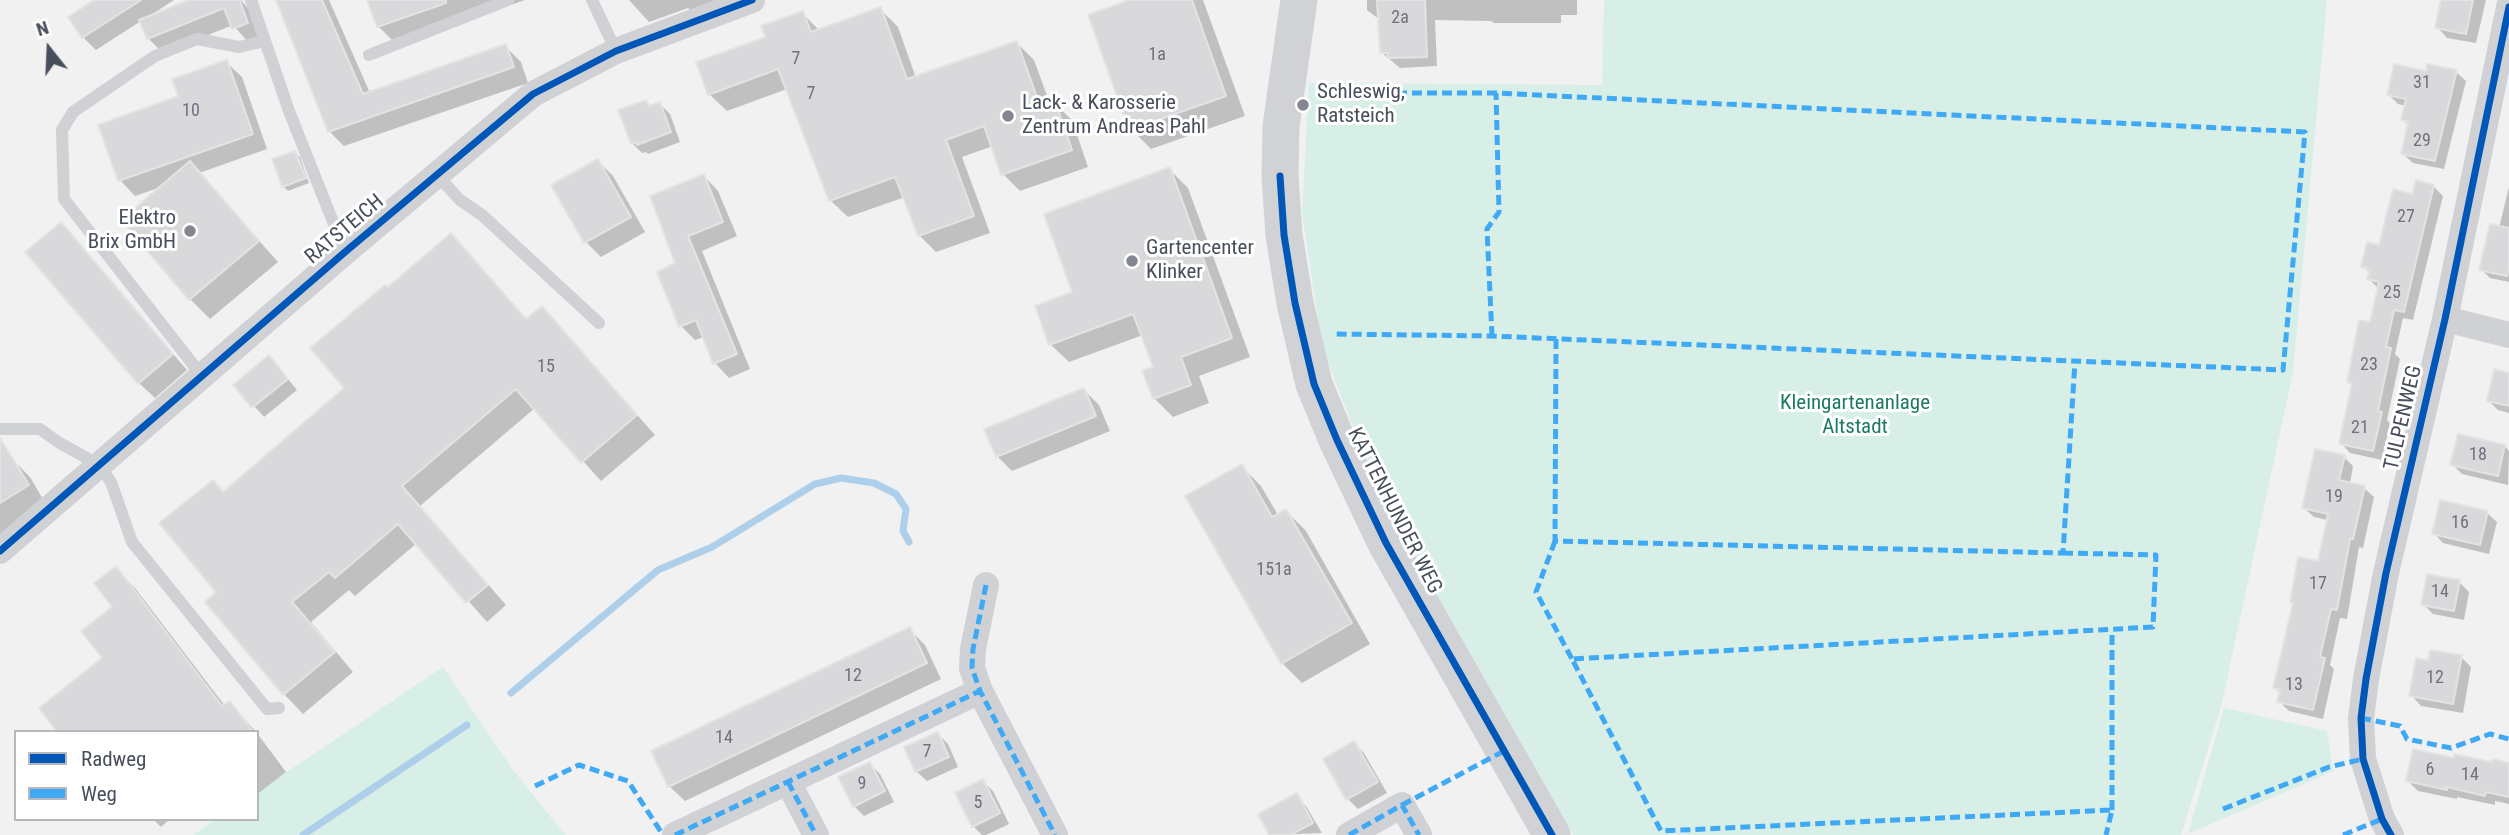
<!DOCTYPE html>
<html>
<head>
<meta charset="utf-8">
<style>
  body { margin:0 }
  #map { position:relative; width:2509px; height:835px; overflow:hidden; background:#f1f1f1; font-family:"Roboto Condensed",sans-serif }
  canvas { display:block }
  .legend { position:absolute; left:14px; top:730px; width:245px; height:91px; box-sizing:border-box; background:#fff; border:2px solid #b6b8be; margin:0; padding:9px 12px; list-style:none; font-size:21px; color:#494e5c }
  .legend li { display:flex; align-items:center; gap:14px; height:35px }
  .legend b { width:35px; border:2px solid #b6b8be }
  .north { position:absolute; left:14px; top:14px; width:70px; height:70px; -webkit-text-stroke:5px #fff; paint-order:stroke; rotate:342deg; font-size:19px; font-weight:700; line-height:28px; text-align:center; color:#494e5c }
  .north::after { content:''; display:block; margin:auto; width:24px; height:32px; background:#494e5c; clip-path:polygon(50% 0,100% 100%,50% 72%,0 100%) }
</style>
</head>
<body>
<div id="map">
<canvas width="2509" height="835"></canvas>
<ul class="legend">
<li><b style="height:9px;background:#0057b8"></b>Radweg</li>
<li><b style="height:9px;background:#3fa9f5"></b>Weg</li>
</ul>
<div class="north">N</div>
</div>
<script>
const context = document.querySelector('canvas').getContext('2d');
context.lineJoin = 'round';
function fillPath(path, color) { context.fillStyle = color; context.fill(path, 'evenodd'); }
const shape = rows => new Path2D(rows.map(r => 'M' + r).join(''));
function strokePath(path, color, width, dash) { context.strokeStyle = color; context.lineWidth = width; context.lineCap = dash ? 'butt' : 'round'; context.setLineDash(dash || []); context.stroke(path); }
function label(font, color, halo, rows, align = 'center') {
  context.font = font + ' "Roboto Condensed",sans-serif'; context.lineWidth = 6; context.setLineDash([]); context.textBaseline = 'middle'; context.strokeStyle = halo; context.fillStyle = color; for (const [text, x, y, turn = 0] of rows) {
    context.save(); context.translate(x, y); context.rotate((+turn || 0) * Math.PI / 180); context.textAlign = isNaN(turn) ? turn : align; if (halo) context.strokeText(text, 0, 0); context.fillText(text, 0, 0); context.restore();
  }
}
fillPath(shape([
  [1604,0,2327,0,2293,372,2221,707,2181,835,1573,835,1399,529,1352,424,1322,346,1302,213,1309,83,1602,85],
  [443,667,513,770,565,835,193,835,216,819,257,819,257,792],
  [2224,708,2327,731,2333,771,2188,834]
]), '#d7efe6');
fillPath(shape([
  [97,0,174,0,151,15,152,17,193,0,241,0,254,15,263,38,249,43,233,25,163,53,148,38,141,21,96,50,83,37],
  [278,0,329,0,370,93,505,46,521,62,528,83,344,146,329,131],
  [369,0,525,0,397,45,378,26],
  [629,0,731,0,698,18,688,8,649,22],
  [1126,0,1203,0,1245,116,1151,149,1131,129],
  [1367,0,1577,0,1577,15,1561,15,1561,23,1494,23,1491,21,1435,20,1437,66,1400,68,1381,52,1380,20,1367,10],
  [2443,0,2486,0,2476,43,2447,38,2437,27],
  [880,9,898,27,916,78,1017,43,1034,60,1050,104,1054,103,1072,120,1088,167,1020,191,1003,174,993,146,962,157,990,233,936,252,919,235,905,197,848,217,830,200,787,89,727,111,709,94,768,38,802,13,820,31],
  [226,62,242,77,267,149,199,173,278,262,210,319,190,299,164,186,135,196,120,180,180,97],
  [2456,72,2466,81,2444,169,2413,163,2403,154,2409,126,2403,120,2406,106,2398,104,2389,95,2427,73],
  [646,102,651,107,660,104,670,114,680,142,648,154,646,152,642,153,632,143],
  [295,153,300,157,309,183,288,191,283,186],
  [598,161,613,176,645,232,601,257,586,242],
  [1169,169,1188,188,1250,357,1199,376,1209,403,1173,417,1154,398,1155,368,1143,335,1069,362,1050,344,1075,293],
  [704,176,718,191,737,236,702,251,750,369,729,378,715,363,704,337,695,340,681,326,677,264],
  [2433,186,2443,196,2413,320,2403,318,2395,354,2400,359,2387,420,2390,423,2382,460,2350,453,2341,443,2353,387,2348,382,2371,324,2379,289,2369,279,2370,273,2363,266,2380,247,2414,196],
  [2509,187,2509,282,2490,278,2481,269,2499,228],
  [61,224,187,370,155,398,139,383],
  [451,235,527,321,542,308,655,435,601,481,535,408,420,506,506,605,487,622,417,543,355,596,349,590,311,622,353,672,303,714,284,694,207,602,218,593,224,494,347,388,388,290],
  [279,368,297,390,264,417,235,385],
  [2509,375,2509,413,2498,410,2489,401],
  [1084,390,1099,405,1110,431,1012,471,997,456],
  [2505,446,2509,451,2508,485,2462,474,2452,464],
  [10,457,30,477,47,506,0,549,0,462],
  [2344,457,2353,466,2350,484,2364,488,2374,497,2363,548,2359,547,2347,619,2340,618,2330,665,2334,669,2323,719,2289,711,2279,701,2281,694,2275,688,2319,563,2328,520,2314,517,2304,508],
  [1241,466,1261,486,1278,515,1286,511,1306,531,1370,644,1302,683,1282,663],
  [2487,513,2497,522,2489,554,2443,543,2434,533],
  [116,569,135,588,225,706,230,703,256,732,60,732,105,659,114,608],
  [2459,582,2469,592,2464,620,2433,614,2423,604],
  [909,629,925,645,941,679,685,801,669,786],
  [2461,657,2471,667,2463,713,2421,706,2411,695,2430,662],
  [257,733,286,772,257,794],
  [938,734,948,744,958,767,927,781,916,771],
  [1354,743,1364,753,1387,793,1358,809,1348,799,1325,759],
  [2455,760,2509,765,2509,804,2495,801,2495,805,2457,797,2457,799,2418,791,2408,781],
  [870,764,880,774,894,802,864,816,854,806],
  [983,781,993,791,1009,824,986,835,982,835,973,826],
  [1296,795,1306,806,1322,833,1271,835],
  [153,819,170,819,161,827]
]), '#0003');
strokePath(shape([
  [511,693,658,570,712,547,815,484,841,478,874,483,896,494,906,509,903,531,909,542],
  [303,835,467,725]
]), '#aecfea', 7);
const building = shape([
  [94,0,141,0,82,38,68,17,94,0],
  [189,0,241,0,240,1,248,23,232,29,224,8,147,39,139,20,189,0],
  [276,0,322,0,363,94,506,44,514,67,328,132,276,0],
  [367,0,446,0,446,3,377,27,367,0],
  [1129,0,1192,0,1226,96,1129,130,1088,15,1129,0],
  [1377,0,1425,0,1427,57,1388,58,1387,53,1380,53,1377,0],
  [2441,0,2473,0,2466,34,2435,28,2441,0],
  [881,7,907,79,1017,41,1040,106,1055,101,1072,150,1001,175,984,126,946,140,974,216,918,236,895,177,829,201,778,69,708,95,696,62,766,37,761,26,803,11,811,32,881,7],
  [227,60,253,134,118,181,98,125,178,96,172,79,227,60],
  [2394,64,2426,71,2427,64,2457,70,2435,161,2401,154,2408,122,2401,120,2406,99,2387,95,2394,64],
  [646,100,649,106,660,102,671,132,637,145,636,142,631,144,618,110,646,100],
  [295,151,306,178,282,187,272,159,295,151],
  [598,159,631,217,584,243,551,185,598,159],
  [190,161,259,241,189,300,121,220,190,161],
  [1170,167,1232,338,1181,357,1191,385,1153,399,1142,371,1153,367,1133,314,1049,345,1035,306,1072,292,1044,214,1170,167],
  [704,174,723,222,688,236,737,354,713,364,696,320,679,327,657,272,675,263,650,196,704,174],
  [2416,180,2434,185,2404,312,2394,310,2386,347,2391,348,2378,411,2382,412,2373,451,2339,444,2352,383,2347,382,2359,320,2370,322,2379,282,2367,279,2370,269,2361,267,2367,242,2379,245,2393,189,2412,194,2416,180],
  [61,222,173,354,138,384,25,252,61,222],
  [2490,224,2509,228,2509,266,2507,276,2479,270,2490,224],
  [451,233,526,319,542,306,637,415,581,463,516,389,402,486,488,585,466,603,398,524,335,578,329,572,292,602,335,652,283,695,205,602,216,592,159,523,213,480,223,492,344,388,310,348,385,285,388,287,451,233],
  [269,355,288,379,252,408,233,385,269,355],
  [2494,369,2509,373,2509,406,2487,401,2494,369],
  [1084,388,1096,416,996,457,984,429,1084,388],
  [2458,434,2505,445,2498,476,2450,465,2458,434],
  [0,438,29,485,0,503,0,438],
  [2315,449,2345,455,2339,480,2365,486,2353,539,2350,539,2337,610,2331,609,2320,657,2325,658,2313,710,2277,702,2280,690,2273,688,2293,603,2290,602,2298,557,2318,561,2328,514,2302,508,2315,449],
  [1242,464,1272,517,1286,509,1352,623,1281,664,1185,496,1242,464],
  [2440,500,2488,511,2480,545,2432,534,2440,500],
  [116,566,222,706,230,701,253,732,57,732,39,708,102,658,81,631,112,607,94,583,116,566],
  [2427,574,2460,580,2454,611,2421,605,2427,574],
  [910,627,927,663,668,787,651,751,910,627],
  [2430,650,2462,655,2453,704,2409,696,2416,658,2428,660,2430,650],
  [938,732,949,757,915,772,904,747,938,732],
  [1354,741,1378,782,1346,800,1323,759,1354,741],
  [2413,749,2454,758,2454,754,2492,762,2493,759,2509,763,2509,797,2486,792,2485,796,2447,787,2447,790,2406,781,2413,749],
  [870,762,885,791,853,807,838,777,870,762],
  [983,779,1000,813,972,827,955,793,983,779],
  [1297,793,1313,823,1290,835,1269,835,1258,814,1297,793]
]);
fillPath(building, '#d9d9db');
strokePath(building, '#e2e3e4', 2);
strokePath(shape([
  [251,0,289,111,345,252],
  [592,0,616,51],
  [369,55,508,0],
  [437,175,460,200,482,215,599,323],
  [202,376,64,199,62,130,73,112,155,56,197,39,239,47,265,41],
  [0,429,40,429,58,442,99,465,111,482,132,542,267,709,279,708]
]), '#d0d1d4', 12);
strokePath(shape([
  [2445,319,2509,335],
  [0,551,345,252,533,94,616,51,752,0],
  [986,585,973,649,972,668,980,691,1055,835],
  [788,782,816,835],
  [675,835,980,691],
  [1349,835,1402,805,1419,835],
  [2391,835,2382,819,2363,759,2361,718,2366,679,2386,573,2445,319,2509,7]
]), '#d0d1d4', 26);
strokePath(shape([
  [1299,0,1281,126,1280,176,1284,235,1295,303,1314,384,1337,440,1386,543,1552,835]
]), '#d0d2d5', 37);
strokePath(shape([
  [1322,93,1496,93,2305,132,2283,370,1492,336,1335,334],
  [1492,336,1487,229,1499,212,1496,93],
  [1556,339,1555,541,2063,553,2075,361],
  [1555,541,1536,592,1572,659],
  [2063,553,2156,555,2153,627,1572,659,1661,831,2112,810,2106,835],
  [986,585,973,649,972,668,980,691,1055,835],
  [2361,718,2400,726,2407,739,2451,748,2490,734,2509,739],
  [788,782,816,835],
  [535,786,579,765,628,781,663,835],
  [1402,805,1504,751],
  [2223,809,2329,767,2363,759],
  [2112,810,2112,630],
  [675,835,980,691],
  [1349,835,1402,805,1419,835],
  [2343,835,2382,819]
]), '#3fa9f5', 5, [10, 5]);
strokePath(shape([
  [1280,176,1284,235,1295,303,1314,384,1337,440,1386,543,1552,835],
  [0,551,345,252,533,94,616,51,752,0],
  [2391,835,2382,819,2363,759,2361,718,2366,679,2386,573,2445,319,2509,7]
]), '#0057b8', 7);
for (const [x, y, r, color] of [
  [1303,105,7,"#848790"],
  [1008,116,7,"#848790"],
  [190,231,7,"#848790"],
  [1132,261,7,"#848790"]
]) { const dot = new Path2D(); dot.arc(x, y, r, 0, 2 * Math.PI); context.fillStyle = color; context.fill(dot); strokePath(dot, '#fff', 2.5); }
label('18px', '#6e727d', null, [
  ["2a",1400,18],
  ["1a",1157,55],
  ["7",796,59],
  ["31",2422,83],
  ["7",811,94],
  ["10",191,111],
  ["29",2422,141],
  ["27",2406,217],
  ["25",2392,293],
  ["23",2369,365],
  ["15",546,367],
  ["21",2360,428],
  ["18",2478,455],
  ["19",2334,497],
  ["16",2460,523],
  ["151a",1274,570],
  ["17",2318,584],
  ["14",2440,592],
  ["12",853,676],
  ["12",2435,678],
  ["13",2294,685],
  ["14",724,738],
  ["7",927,752],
  ["6",2430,770],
  ["14",2470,775],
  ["9",862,784],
  ["5",978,803]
]);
label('21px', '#494e5c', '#fff', [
  ["Schleswig,",1317,93],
  ["Ratsteich",1317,117],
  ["Lack- & Karosserie",1022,104],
  ["Zentrum Andreas Pahl",1022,128],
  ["Elektro",176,219,"right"],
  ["Brix GmbH",176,243,"right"],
  ["Gartencenter",1146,249],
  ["Klinker",1146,273]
], 'left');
label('21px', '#494e5c', '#fff', [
  ["RATSTEICH",345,230,-40],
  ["TULPENWEG",2404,418,-77],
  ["KATTENHUNDER WEG",1394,511,63]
]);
label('21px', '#1d7a63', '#fff', [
  ["Kleingartenanlage",1855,404],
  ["Altstadt",1855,428]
]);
</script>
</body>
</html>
